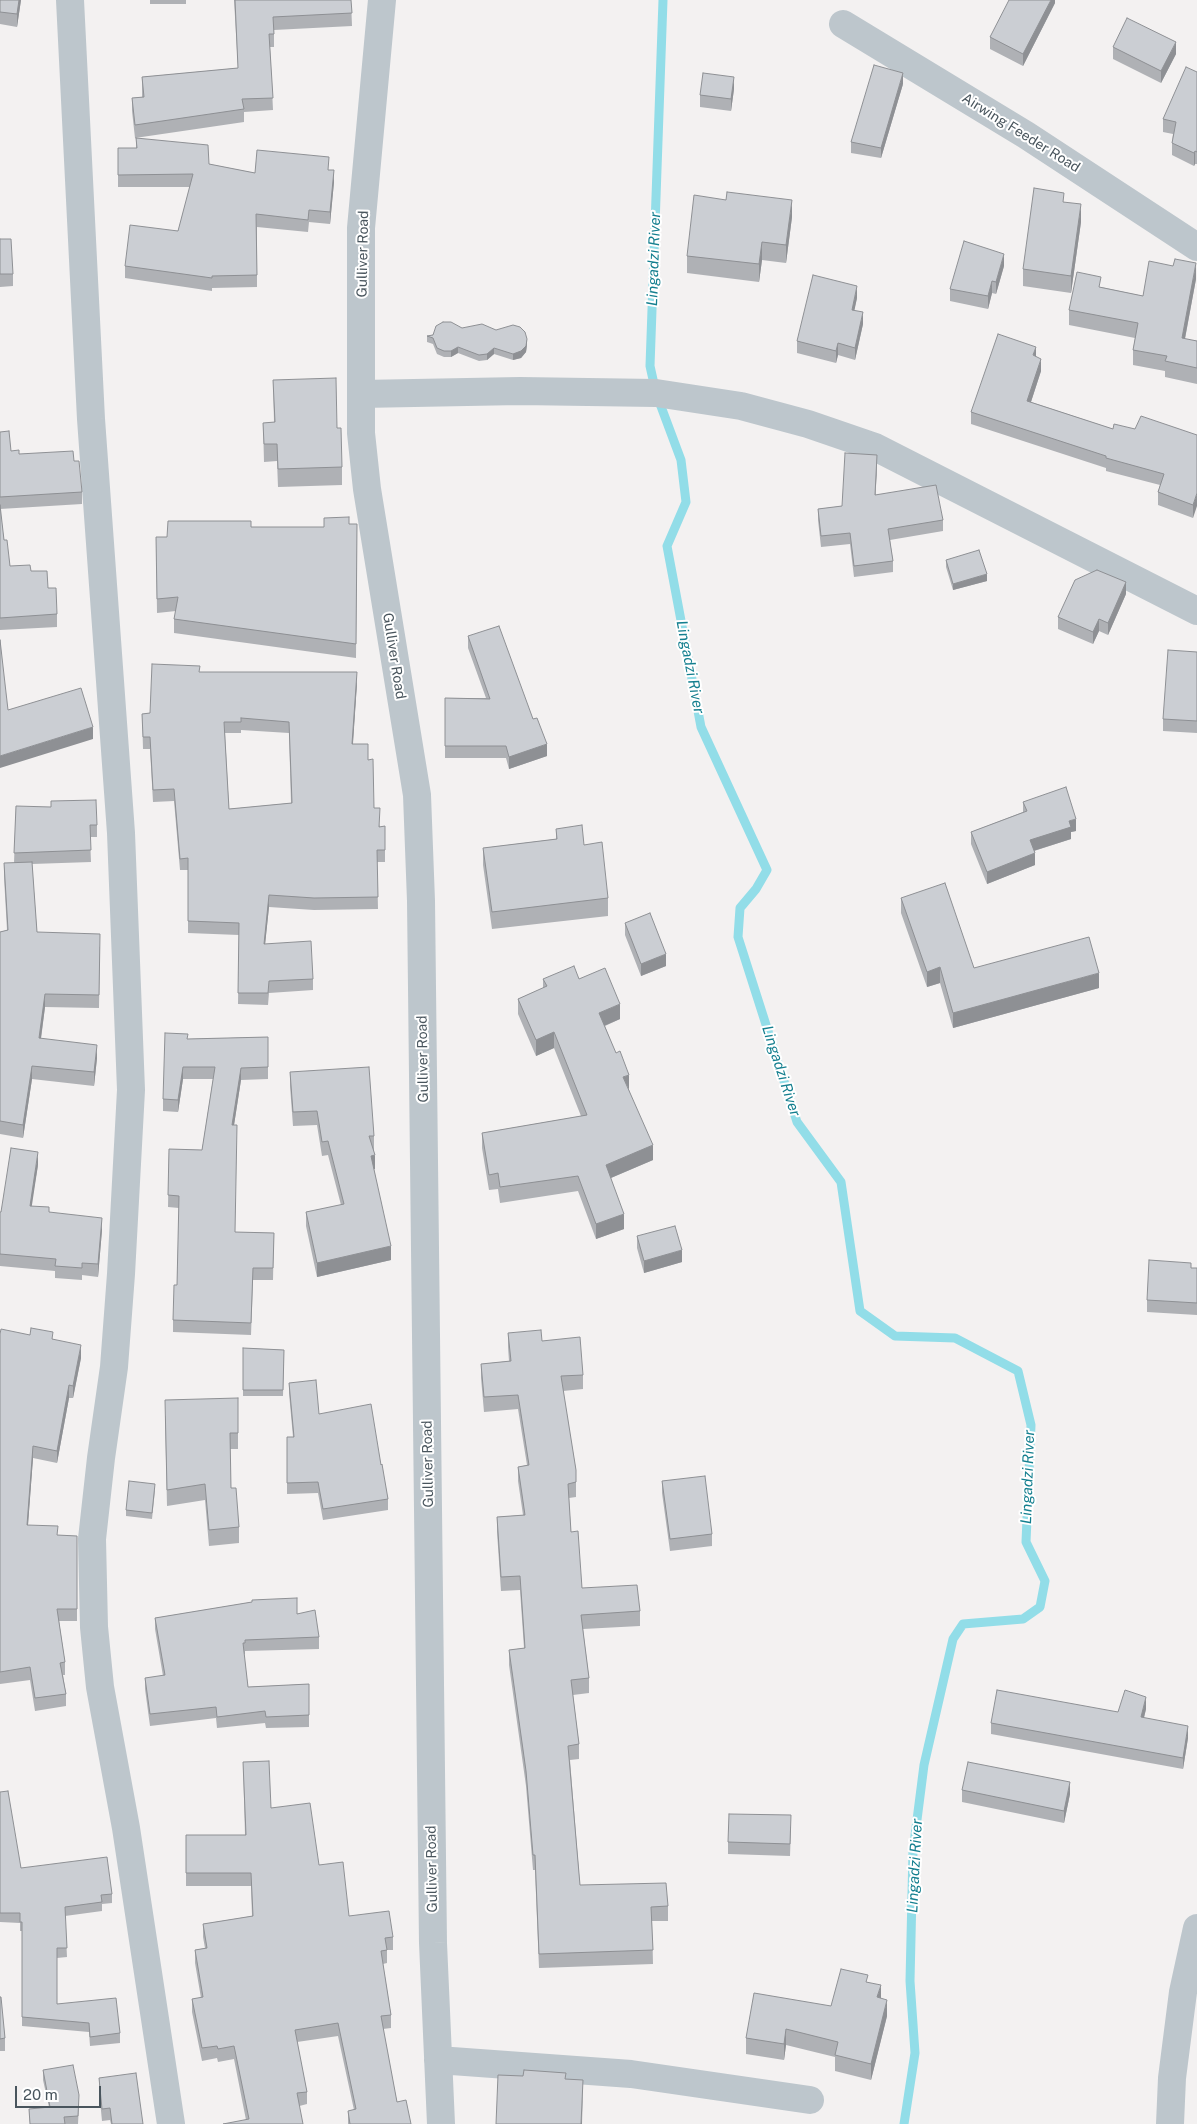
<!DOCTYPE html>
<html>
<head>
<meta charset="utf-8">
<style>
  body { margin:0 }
  #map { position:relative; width:1197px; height:2124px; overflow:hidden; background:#f3f1f1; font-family:"Public Sans",sans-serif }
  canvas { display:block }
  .scale { position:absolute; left:15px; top:2086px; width:86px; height:22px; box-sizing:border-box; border:2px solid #49555d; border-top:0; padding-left:6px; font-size:15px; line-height:18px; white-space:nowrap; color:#49555d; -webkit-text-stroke:4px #fff; paint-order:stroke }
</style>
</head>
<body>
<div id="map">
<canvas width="1197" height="2124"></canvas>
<div class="scale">20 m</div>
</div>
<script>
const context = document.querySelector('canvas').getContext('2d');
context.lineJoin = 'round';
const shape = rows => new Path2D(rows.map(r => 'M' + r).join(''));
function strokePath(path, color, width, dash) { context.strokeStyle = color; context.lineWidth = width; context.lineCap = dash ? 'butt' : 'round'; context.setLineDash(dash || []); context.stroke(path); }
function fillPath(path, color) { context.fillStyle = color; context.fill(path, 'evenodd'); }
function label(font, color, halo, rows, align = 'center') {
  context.font = font + ' "Public Sans",sans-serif'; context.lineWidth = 4; context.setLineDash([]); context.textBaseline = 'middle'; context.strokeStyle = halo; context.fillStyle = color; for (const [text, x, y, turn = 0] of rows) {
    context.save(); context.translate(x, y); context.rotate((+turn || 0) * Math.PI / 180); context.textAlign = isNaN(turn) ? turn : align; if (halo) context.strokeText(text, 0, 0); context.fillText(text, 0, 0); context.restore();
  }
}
strokePath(shape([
  [663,0,650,366,656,393,681,460,686,502,667,546,701,727,767,870,756,889,740,908,738,937,797,1122,841,1182,860,1311,895,1336,955,1338,1018,1371,1031,1425,1026,1542,1045,1581,1040,1607,1023,1619,963,1624,953,1639,924,1765,913,1851,910,1981,915,2053,904,2124]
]), '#92dde8', 9);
strokePath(shape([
  [70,0,91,419,121,833,131,1090,121,1274,114,1367,101,1458,92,1539,94,1627,100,1687,126,1828,171,2124],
  [382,0,361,228,361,433,367,489,417,795,421,901,433,1943,441,2124],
  [843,24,1026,135,1197,247],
  [361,394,520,391,656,393,741,406,808,424,875,447,1197,611],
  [438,2060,631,2074,810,2100],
  [1170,2124,1172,2078,1183,1992,1197,1928]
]), '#bdc6cc', 28);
fillPath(shape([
  [0,0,21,0,17,27,0,24],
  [150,0,186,0,186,4,150,4],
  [234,0,351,0,352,26,274,30,274,47,270,47,273,110,244,112,244,122,135,138,132,111,132,98,142,97,142,77,238,68],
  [1055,0,1055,3,1023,66,990,49,990,37],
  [1113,47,1176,54,1161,83,1113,59],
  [1197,72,1197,164,1195,164,1194,166,1172,155,1172,143,1173,134,1163,132,1163,119],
  [903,84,881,158,851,153,851,142],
  [734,89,731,111,700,107,700,95],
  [136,138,209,164,255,173,329,170,334,182,330,224,309,222,308,232,257,227,257,287,212,288,212,291,125,278,125,266,178,231,190,187,118,187,118,148,136,148],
  [1064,202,1081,222,1071,293,1023,286,1023,269],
  [792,217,786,263,762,260,759,282,687,273,687,256],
  [0,239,13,274,13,286,0,287],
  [1004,266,996,294,992,293,988,309,950,301,950,289],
  [1196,279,1185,339,1197,341,1197,384,1165,377,1165,371,1133,365,1133,350,1135,338,1069,325,1069,310,1101,287,1143,296],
  [857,298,854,310,863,324,855,360,838,355,836,363,797,353,797,341],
  [462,328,527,345,526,352,521,358,513,360,494,354,487,360,479,361,458,353,451,357,444,357,437,354,433,344,427,342,427,336],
  [1036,356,1041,371,1031,402,1113,429,1135,429,1197,435,1193,518,1158,505,1158,492,1160,485,1106,471,1106,468,971,424,971,412],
  [273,380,337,428,342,467,342,485,278,487,277,461,264,462,263,423,274,422],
  [0,432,11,451,19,454,74,461,82,492,82,504,0,509,4,540,10,566,31,571,48,588,57,614,57,627,0,630],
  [877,466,875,495,943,520,943,531,890,540,893,561,893,572,854,577,850,544,821,547,818,520,818,509,842,506],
  [324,518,349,524,357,524,356,658,174,633,174,619,176,611,157,613,156,537,167,537,251,527,324,527],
  [946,560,987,581,953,590,946,567],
  [1126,594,1108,635,1099,631,1093,644,1058,629,1058,617],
  [468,636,533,719,547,756,509,769,506,758,445,758,445,698,486,698,468,648],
  [1197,652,1197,733,1163,731,1163,719],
  [200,672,357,683,353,744,368,760,374,808,380,827,385,826,385,862,377,862,378,909,314,910,269,907,265,944,313,979,313,990,269,993,268,1005,238,1004,239,935,188,933,188,870,180,870,174,801,153,802,150,749,143,749,142,714,150,713],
  [241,730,289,733,291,803,229,809,225,733,241,733],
  [1023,802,1076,831,1071,832,1071,839,1034,851,1035,865,987,884,971,844,971,832,1023,812],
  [16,806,97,825,97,837,90,837,91,862,32,864,37,932,100,947,99,1008,45,1007,41,1039,97,1058,94,1086,32,1079,23,1138,0,1134,0,932,7,930,4,877,4,863,14,863],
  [556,829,584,845,608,898,608,916,492,929,483,865,483,848,556,839],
  [901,898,974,968,1099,988,953,1028,940,983,927,987,901,913],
  [625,923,666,966,641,976,625,935],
  [543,979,579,979,620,1019,605,1026,629,1090,653,1160,611,1178,624,1229,596,1239,578,1191,500,1203,498,1189,489,1190,482,1148,482,1133,581,1116,554,1048,536,1056,518,1014,518,999,543,988],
  [268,1037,268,1079,241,1080,234,1125,235,1232,274,1233,273,1280,253,1280,251,1335,173,1332,173,1320,177,1285,179,1208,168,1207,169,1149,202,1150,213,1079,183,1079,178,1112,163,1111,163,1099,188,1039],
  [290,1072,374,1136,374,1151,374,1150,374,1169,391,1260,317,1277,306,1226,306,1212,341,1205,328,1155,322,1156,317,1125,293,1126,290,1086],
  [38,1165,31,1206,102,1230,98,1277,82,1275,82,1280,55,1278,55,1271,0,1266,0,1212,1,1212],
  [637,1236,682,1262,644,1273,637,1248],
  [1191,1268,1197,1268,1197,1315,1147,1312,1147,1300],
  [508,1333,542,1341,583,1375,583,1389,563,1391,576,1470,576,1497,569,1498,571,1532,582,1588,640,1611,640,1626,583,1629,589,1678,589,1693,573,1695,579,1744,579,1759,570,1760,580,1885,668,1906,668,1921,652,1921,653,1964,539,1968,535,1870,533,1870,526,1786,509,1665,509,1650,524,1648,520,1590,501,1591,497,1532,497,1517,523,1515,518,1481,518,1467,527,1465,518,1409,484,1412,481,1378,481,1364,509,1361,508,1347],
  [0,1334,30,1335,53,1339,81,1358,73,1398,69,1398,57,1463,33,1458,28,1525,57,1535,77,1536,77,1621,59,1621,65,1662,65,1675,63,1675,66,1694,66,1706,35,1711,30,1680,0,1684],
  [243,1348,284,1350,283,1396,243,1396],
  [289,1383,319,1414,381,1465,388,1499,388,1510,323,1520,318,1493,287,1494,287,1437,293,1437,289,1393],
  [165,1416,238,1433,238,1449,230,1449,231,1488,239,1527,239,1543,209,1546,205,1500,167,1506],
  [662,1481,712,1534,712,1546,670,1551,662,1493],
  [155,1490,152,1519,126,1516,126,1510],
  [252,1600,297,1614,319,1637,319,1649,245,1651,245,1654,244,1654,248,1687,309,1684,309,1727,266,1728,265,1723,217,1728,216,1718,150,1726,145,1689,145,1678,163,1676,155,1629,155,1618,252,1602],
  [1146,1709,1144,1718,1188,1738,1183,1769,991,1734,991,1723,1118,1712],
  [243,1762,271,1808,319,1865,349,1916,393,1937,393,1950,387,1950,387,1963,383,1964,391,2015,391,2028,383,2029,397,2102,411,2124,348,2124,348,2111,354,2110,338,2036,297,2042,307,2092,307,2104,246,2120,234,2059,218,2062,217,2058,202,2061,192,2012,192,1999,201,1998,195,1963,195,1950,205,1948,203,1937,203,1924,252,1916,251,1886,186,1886,186,1835,245,1835],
  [962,1790,1070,1794,1064,1823,962,1802],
  [0,1792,21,1868,112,1894,112,1903,102,1904,102,1911,65,1916,67,1957,57,1958,57,2004,120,2033,120,2043,90,2046,89,2032,22,2026,22,1931,20,1931,20,1923,0,1922],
  [791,1827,790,1856,728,1854,728,1842],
  [868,1982,881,1998,887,2016,871,2080,835,2071,835,2057,786,2045,784,2060,746,2054,746,2038,831,2006],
  [0,1997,5,2038,5,2051,0,2051],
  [43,2070,79,2104,78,2124,30,2124,29,2109,49,2107,43,2080],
  [99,2078,143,2124,111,2124,110,2120,102,2121,99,2090]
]), '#afb1b5');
fillPath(shape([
  [19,0,21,0,17,27,17,14],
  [1051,0,1055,0,1055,3,1023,66,1023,54],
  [1176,42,1176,54,1161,83,1161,71],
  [903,73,903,84,881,158,881,148],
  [734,77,734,89,731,111,731,99],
  [1195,151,1195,164,1194,166,1194,153],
  [334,170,334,182,330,224,330,212],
  [792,200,792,217,786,263,786,245],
  [1081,204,1081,222,1071,293,1071,276],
  [762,242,762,260,759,282,759,264],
  [1004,254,1004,266,996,294,996,282],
  [1196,263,1196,279,1182,354,1182,338],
  [992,281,992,293,988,309,988,296],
  [857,286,857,298,852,322,852,310],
  [863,312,863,324,855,360,855,348],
  [527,339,527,345,526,352,521,358,513,360,513,354],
  [838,343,838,355,836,363,836,351],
  [458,347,458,353,451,357,451,351],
  [1036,347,1036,360,1033,355],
  [494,348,494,354,487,360,487,354],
  [1041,359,1041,371,1027,414,1027,401],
  [877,455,877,466,875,506,875,495],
  [1197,493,1197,506,1193,518,1193,505],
  [987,574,987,581,953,590,953,584],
  [1126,582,1126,594,1108,635,1108,623],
  [1099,619,1099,631,1093,644,1093,632],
  [357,672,357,683,352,756,352,744],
  [93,727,93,739,0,768,0,756],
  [547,744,547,756,509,769,509,757],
  [1076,819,1076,831,1071,832,1071,839,1030,852,1030,840,1069,821],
  [1035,853,1035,865,987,884,987,872],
  [269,895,269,907,264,955,264,944],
  [666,954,666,966,641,976,641,964],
  [940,967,940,983,927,987,927,972],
  [1099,973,1099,988,953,1028,953,1013],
  [45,994,45,1007,39,1052,39,1038],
  [620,1004,620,1019,599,1028,599,1013],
  [554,1032,554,1048,536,1056,536,1040],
  [97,1045,97,1058,94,1086,94,1072],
  [32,1066,32,1079,23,1138,23,1125],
  [183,1067,183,1079,178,1112,178,1100],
  [241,1068,241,1080,232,1138,232,1125],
  [629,1075,629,1090,623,1077],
  [653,1145,653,1160,606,1180,606,1165],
  [38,1152,38,1165,30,1218,30,1206],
  [375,1155,375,1169,371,1170,371,1156],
  [624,1214,624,1229,596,1239,596,1224],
  [102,1218,102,1230,98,1277,98,1264],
  [391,1246,391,1260,317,1277,317,1263],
  [682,1250,682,1262,644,1273,644,1261],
  [81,1345,81,1358,73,1398,73,1386],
  [69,1385,69,1398,57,1463,57,1451],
  [33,1446,33,1458,27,1538,27,1525],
  [1146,1697,1146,1709,1141,1729,1141,1717],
  [1188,1726,1188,1738,1183,1769,1183,1758],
  [1070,1782,1070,1794,1064,1823,1064,1811],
  [881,1985,881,2001,877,1997],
  [887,2000,887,2016,871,2080,871,2064],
  [786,2029,786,2045,784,2060,784,2044],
  [583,2080,582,2124,581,2124]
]), '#8e9094');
const building = shape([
  [0,0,19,0,17,14,0,12,0,0],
  [235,0,351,0,352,13,273,17,274,34,269,34,273,98,242,99,244,109,135,125,132,98,144,97,142,77,238,68,235,0],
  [1009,0,1051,0,1023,54,990,37,1009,0],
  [1127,18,1176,42,1161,71,1113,47,1127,18],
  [874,65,903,73,881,148,851,142,874,65],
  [1186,67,1197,72,1197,152,1195,151,1194,153,1172,143,1176,122,1163,119,1186,67],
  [703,73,734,77,731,99,700,95,703,73],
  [136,138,208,145,209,164,255,173,257,150,329,157,328,170,334,170,330,212,309,210,308,220,256,214,257,275,212,276,212,278,125,266,130,225,178,231,193,174,118,175,118,148,137,148,136,138],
  [1034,188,1064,193,1063,202,1081,204,1071,276,1023,269,1034,188],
  [727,192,792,200,786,245,762,242,759,264,687,256,694,195,726,200,727,192],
  [0,239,11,239,13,274,0,274,0,239],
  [964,241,1004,254,996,282,992,281,988,296,950,289,964,241],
  [1175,259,1196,263,1182,338,1197,341,1197,368,1165,361,1167,356,1133,350,1138,323,1069,310,1077,272,1101,277,1099,287,1143,296,1149,261,1173,266,1175,259],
  [813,275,857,286,852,310,863,312,855,348,838,343,836,351,797,341,813,275],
  [443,322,451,322,462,328,482,324,496,330,513,325,520,327,525,332,527,339,526,346,521,351,513,354,494,348,487,354,479,355,458,347,451,351,444,351,437,348,433,338,427,336,433,335,436,326,443,322],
  [998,334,1036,347,1033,355,1041,359,1027,401,1113,429,1114,424,1135,429,1141,416,1197,435,1197,493,1193,505,1158,492,1164,474,1106,458,1106,456,971,412,998,334],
  [336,378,337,428,341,428,342,467,278,469,277,444,264,444,263,423,275,422,273,380,336,378],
  [9,431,11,451,19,450,19,454,73,451,74,461,79,461,82,492,0,497,0,432,9,431],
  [845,453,877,455,875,495,936,485,943,520,888,529,893,561,854,566,850,533,821,536,818,509,842,506,845,453],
  [0,505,4,540,7,540,10,566,30,565,31,571,47,571,48,588,56,588,57,614,0,618,0,505],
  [349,517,349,524,357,524,356,644,174,619,178,597,157,599,156,537,167,537,168,521,251,521,251,527,324,527,324,518,349,517],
  [979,550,987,574,953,584,946,560,979,550],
  [1097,570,1126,582,1108,623,1099,619,1093,632,1058,617,1075,580,1097,570],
  [499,626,533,719,537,718,547,744,509,757,506,746,445,746,445,698,490,699,468,636,499,626],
  [0,640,8,710,81,688,93,727,0,756,0,640],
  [1168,650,1197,652,1197,721,1163,719,1168,650],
  [152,664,200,666,199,672,357,672,352,744,368,744,368,760,373,759,374,808,380,808,379,827,385,826,385,850,377,850,378,897,314,898,269,895,264,944,311,941,313,979,269,981,268,993,238,993,239,923,188,921,188,858,180,859,174,789,153,790,150,737,143,737,142,714,150,713,152,664],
  [241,718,289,722,292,803,229,809,224,722,241,722,241,718],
  [1066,787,1076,819,1069,821,1071,827,1030,840,1035,853,987,872,971,832,1027,811,1023,802,1066,787],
  [96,800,97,825,90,825,91,850,14,853,16,806,51,807,51,801,96,800],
  [582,825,584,845,602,842,608,898,492,912,483,848,557,839,556,829,582,825],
  [32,862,37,932,100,934,99,995,45,994,39,1038,97,1045,94,1072,32,1066,23,1125,0,1121,0,932,8,930,4,863,32,862],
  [945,883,974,968,1089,937,1099,973,953,1013,940,967,927,972,901,898,945,883],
  [650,913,666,954,641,964,625,923,650,913],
  [574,966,579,979,605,968,620,1004,599,1013,616,1053,620,1051,629,1075,623,1077,653,1145,606,1165,624,1214,596,1224,578,1176,500,1187,498,1173,489,1175,482,1133,587,1115,554,1032,536,1040,518,999,547,986,543,979,574,966],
  [165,1033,188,1034,187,1039,268,1037,268,1067,241,1068,232,1125,237,1125,235,1232,274,1233,273,1268,253,1268,251,1323,173,1320,174,1285,177,1285,179,1196,168,1195,169,1149,202,1150,215,1067,183,1067,178,1100,163,1099,165,1033],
  [369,1067,374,1136,369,1136,375,1155,371,1156,391,1246,317,1263,306,1212,344,1204,328,1141,322,1142,317,1111,293,1112,290,1072,369,1067],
  [11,1148,38,1152,30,1206,49,1207,49,1212,102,1218,98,1264,82,1263,82,1268,55,1266,56,1259,0,1254,0,1212,1,1212,11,1148],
  [675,1226,682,1250,644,1261,637,1236,675,1226],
  [1149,1260,1191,1263,1191,1268,1197,1268,1197,1303,1147,1300,1149,1260],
  [31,1328,53,1332,52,1339,81,1345,73,1386,69,1385,57,1451,33,1446,27,1525,58,1526,57,1535,77,1536,77,1609,57,1609,65,1662,60,1663,66,1694,35,1698,30,1667,0,1672,0,1334,1,1329,30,1335,31,1328],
  [541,1330,542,1341,580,1337,583,1375,561,1376,576,1470,576,1482,568,1484,571,1532,578,1531,582,1588,637,1585,640,1611,581,1615,589,1678,571,1680,579,1744,568,1746,580,1885,666,1883,668,1906,651,1907,653,1950,539,1954,535,1855,533,1855,526,1771,509,1650,525,1648,520,1576,501,1577,497,1517,525,1515,518,1467,529,1465,518,1395,484,1397,481,1364,511,1361,508,1333,541,1330],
  [243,1348,284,1350,283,1390,243,1390,243,1348],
  [316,1380,319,1414,371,1404,381,1465,382,1464,388,1499,323,1509,318,1482,287,1483,287,1437,294,1437,289,1383,316,1380],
  [238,1398,238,1433,230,1433,231,1488,236,1488,239,1527,209,1530,205,1484,167,1490,165,1400,238,1398],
  [705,1476,712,1534,670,1539,662,1481,705,1476],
  [129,1481,155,1484,152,1513,126,1510,129,1481],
  [297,1598,297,1614,315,1610,319,1637,245,1640,245,1643,243,1643,248,1687,309,1684,309,1715,266,1717,265,1711,217,1717,216,1707,150,1714,145,1678,165,1675,155,1618,252,1602,252,1600,297,1598],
  [997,1690,1118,1712,1125,1690,1146,1697,1141,1717,1188,1726,1183,1758,991,1723,997,1690],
  [269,1761,271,1808,310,1803,319,1865,343,1862,349,1916,389,1911,393,1937,385,1938,387,1950,381,1951,391,2015,381,2016,397,2102,406,2100,411,2124,350,2124,348,2111,356,2109,338,2023,295,2030,307,2092,297,2093,303,2124,223,2124,249,2119,234,2046,218,2049,217,2046,202,2048,192,1999,203,1997,195,1950,207,1948,203,1924,253,1916,251,1873,186,1873,186,1835,246,1835,243,1762,269,1761],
  [968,1762,1070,1782,1064,1811,962,1790,968,1762],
  [8,1791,21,1868,107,1857,112,1894,101,1895,102,1902,65,1907,67,1948,57,1948,57,2004,116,1998,120,2033,90,2037,89,2023,22,2017,22,1922,20,1922,20,1913,0,1913,0,1792,8,1791],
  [729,1814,791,1815,790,1844,728,1842,729,1814],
  [841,1969,868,1975,866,1982,881,1985,877,1997,887,2000,871,2064,835,2055,838,2042,786,2029,784,2044,746,2038,754,1993,831,2006,841,1969],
  [0,1997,1,1997,5,2038,0,2039,0,1997],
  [73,2065,79,2095,78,2116,64,2117,65,2124,30,2124,29,2109,50,2107,43,2070,73,2065],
  [524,2070,566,2073,565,2079,583,2080,581,2124,496,2124,498,2075,523,2076,524,2070],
  [136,2073,143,2124,112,2124,110,2108,102,2109,99,2078,136,2073]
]);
fillPath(building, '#cbced3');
strokePath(building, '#8e9094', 1);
label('14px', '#49555d', '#fff', [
  ["Airwing Feeder Road",1021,133,32],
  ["Gulliver Road",363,254,-89],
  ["Gulliver Road",394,656,81],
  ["Gulliver Road",423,1059,-91],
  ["Gulliver Road",428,1464,-91],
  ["Gulliver Road",432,1869,-91]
]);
label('italic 15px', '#147f8f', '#fff', [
  ["Lingadzi River",654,259,-88],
  ["Lingadzi River",690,667,79],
  ["Lingadzi River",781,1071,72],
  ["Lingadzi River",1028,1477,-88],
  ["Lingadzi River",915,1866,-87]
]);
</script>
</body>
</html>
